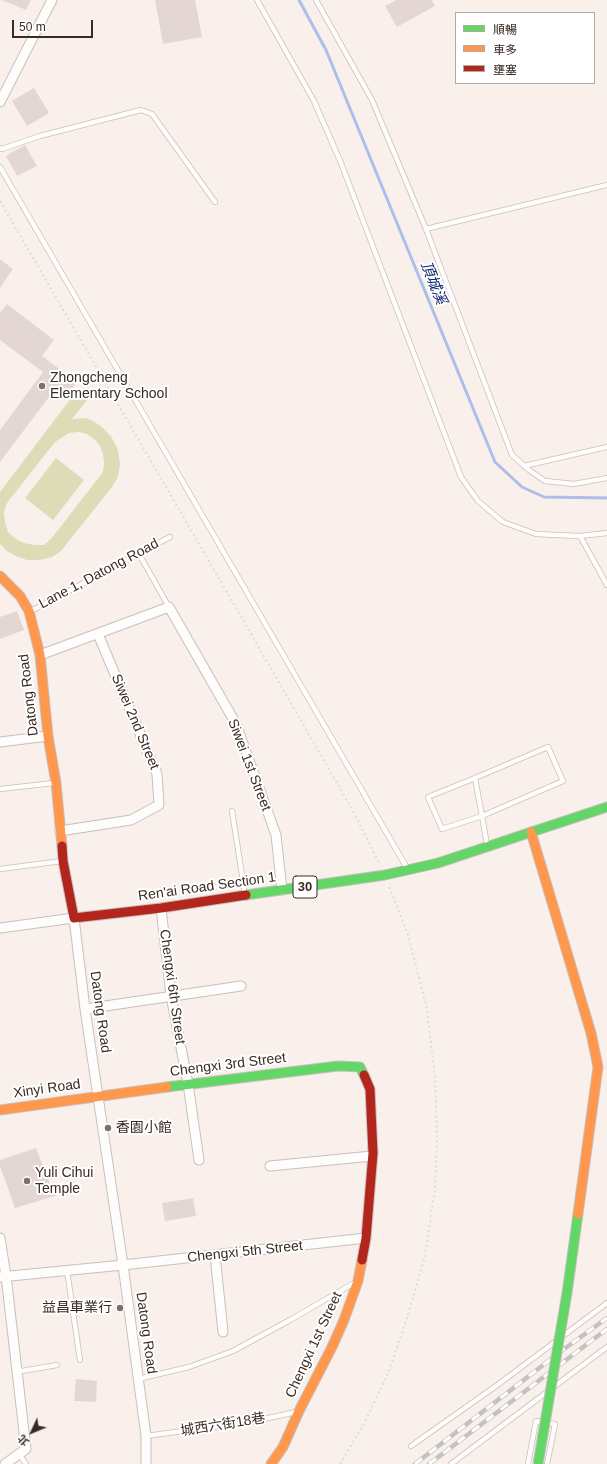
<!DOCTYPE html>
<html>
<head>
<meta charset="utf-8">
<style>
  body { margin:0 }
  #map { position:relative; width:607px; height:1464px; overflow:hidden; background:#f9f0ec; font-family:Arial,"Noto Sans TC",sans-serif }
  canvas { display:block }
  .legend { position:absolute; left:455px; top:12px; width:140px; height:72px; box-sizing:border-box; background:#fff; border:1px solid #b0aaa7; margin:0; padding:5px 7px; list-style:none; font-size:12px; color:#392b24 }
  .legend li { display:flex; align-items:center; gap:8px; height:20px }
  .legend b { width:20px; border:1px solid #b0aaa7 }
  .north { position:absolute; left:12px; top:1412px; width:40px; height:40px; -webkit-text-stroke:3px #fff; paint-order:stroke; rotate:226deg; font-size:11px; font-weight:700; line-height:16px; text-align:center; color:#392b24 }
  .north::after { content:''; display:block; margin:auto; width:14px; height:18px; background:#392b24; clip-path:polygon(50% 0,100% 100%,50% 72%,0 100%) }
  .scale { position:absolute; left:12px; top:20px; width:81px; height:18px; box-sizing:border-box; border:2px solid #392b24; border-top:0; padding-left:5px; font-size:12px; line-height:14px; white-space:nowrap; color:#392b24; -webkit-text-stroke:3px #fff; paint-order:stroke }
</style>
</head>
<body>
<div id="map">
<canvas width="607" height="1464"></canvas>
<ul class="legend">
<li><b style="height:5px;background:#63d668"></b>順暢</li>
<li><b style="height:5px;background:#ff974d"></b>車多</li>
<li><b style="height:5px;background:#b3261e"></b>壅塞</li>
</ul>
<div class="north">北</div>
<div class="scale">50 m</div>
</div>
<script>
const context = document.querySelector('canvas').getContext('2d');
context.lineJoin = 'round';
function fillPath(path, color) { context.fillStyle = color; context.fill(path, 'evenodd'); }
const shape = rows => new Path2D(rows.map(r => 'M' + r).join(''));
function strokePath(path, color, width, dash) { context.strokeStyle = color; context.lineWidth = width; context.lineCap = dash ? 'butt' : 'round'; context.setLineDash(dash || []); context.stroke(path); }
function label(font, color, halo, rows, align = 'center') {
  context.font = font + ' Arial,"Noto Sans TC",sans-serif'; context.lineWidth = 4; context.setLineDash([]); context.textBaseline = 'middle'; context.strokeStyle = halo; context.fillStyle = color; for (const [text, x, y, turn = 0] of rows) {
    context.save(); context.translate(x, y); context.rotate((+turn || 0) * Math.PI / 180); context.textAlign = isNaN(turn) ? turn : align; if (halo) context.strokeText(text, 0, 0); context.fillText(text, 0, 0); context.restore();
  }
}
fillPath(shape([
  [78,389,89,398,72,419,86,418,95,422,103,428,112,438,118,450,120,464,118,477,112,487,61,551,52,557,40,560,27,560,16,556,7,551,0,544,0,492],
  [79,432,87,434,95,440,100,446,103,454,104,464,103,472,51,539,44,545,34,545,24,543,16,539,8,532,5,522,4,512,7,503,55,442,69,433],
  [56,458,84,480,53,520,25,498]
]), '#dddcb7');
strokePath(shape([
  [299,0,326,50,495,462,522,487,544,497,607,498]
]), '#acbee9', 3);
fillPath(shape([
  [2,0,31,0,26,10],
  [155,0,195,0,202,37,163,44],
  [396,0,432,0,435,6,397,27,385,6],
  [34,88,49,113,27,126,12,101],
  [25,145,37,166,17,176,6,156],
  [0,259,13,269,0,288],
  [7,304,54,340,42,356,77,382,69,393,58,385,0,462,0,430,43,372,0,340,0,313],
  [17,611,24,630,0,639,0,617],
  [36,1148,55,1196,15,1208,0,1166,0,1160],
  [193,1198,196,1216,165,1221,162,1203],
  [76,1379,97,1381,96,1402,74,1401]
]), '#e4d7d3');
const lane = shape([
  [257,0,314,101,341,163,461,477,478,501,503,522,536,534,580,536,607,533],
  [316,0,372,100,426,229,512,455,529,470,545,481,574,484,607,478],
  [0,148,2,149,40,136,141,110,152,114,215,202],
  [0,167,407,868],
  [426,229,607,185],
  [524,466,607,447],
  [580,536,607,585],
  [139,554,169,607],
  [31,611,170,537],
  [475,778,428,797,442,829,482,816,475,778,548,747,563,781,482,816,487,845],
  [0,789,54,783],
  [232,811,245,894],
  [0,869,62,861],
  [67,1270,80,1360],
  [16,1372,57,1365],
  [138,1379,189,1367,233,1351,290,1320,354,1283],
  [146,1436,250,1422,296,1412],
  [411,1446,496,1386,607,1303],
  [19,1454,26,1464],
  [451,1464,607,1347],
  [528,1464,536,1421,555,1424,547,1464]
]);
const street = shape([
  [0,102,52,0],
  [40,655,169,607,236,724,276,835,282,890],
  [0,742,48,736],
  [60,831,131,820,159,805,157,774,98,634],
  [161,908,171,996,188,1084,199,1160],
  [0,928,74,918,85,1009,123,1265,146,1436,146,1464],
  [85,1009,241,986],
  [270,1166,372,1156],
  [0,1238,6,1276,26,1449,5,1464],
  [215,1255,223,1332],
  [0,1277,123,1265,366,1238]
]);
const fast = shape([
  [246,895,385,875,438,863,607,807],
  [167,1087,338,1066,360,1067,364,1075]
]);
const slow = shape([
  [0,576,20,596,29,611,40,655,48,736,56,783,62,846],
  [531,832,591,1033],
  [0,1110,167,1087],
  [271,1464,283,1447,299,1411,332,1347,344,1320,358,1281,362,1260]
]);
const jam = shape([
  [62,846,63,861,74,918,161,908,246,895],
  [362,1260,366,1238,373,1153,370,1089,364,1075]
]);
strokePath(lane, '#c9bfba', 6);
strokePath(street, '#c9bfba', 11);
strokePath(fast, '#c9bfba', 11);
strokePath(slow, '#c9bfba', 11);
strokePath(jam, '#c9bfba', 11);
strokePath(shape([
  [0,201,202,549,352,809,379,863],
  [340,1464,364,1424,389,1371,407,1318,425,1256,435,1188,437,1139,435,1076,427,1009,408,935,389,886]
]), '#dedbd9', 2, [2, 3]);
strokePath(lane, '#fefdfc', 4.5);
strokePath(street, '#fefdfc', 9);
strokePath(fast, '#63d668', 9);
strokePath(slow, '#ff974d', 9);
strokePath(jam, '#b3261e', 9);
const rail = shape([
  [415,1464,560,1352,607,1318],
  [429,1464,607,1329]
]);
strokePath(rail, '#c4c2c1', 4.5);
strokePath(rail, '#fff', 3, [9]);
const fastBridge = shape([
  [538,1464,567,1293,578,1214]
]);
const slowBridge = shape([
  [578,1214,598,1067,591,1033]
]);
strokePath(fastBridge, '#c9bfba', 11, []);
strokePath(slowBridge, '#c9bfba', 11, []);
strokePath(fastBridge, '#63d668', 9);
strokePath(slowBridge, '#ff974d', 9);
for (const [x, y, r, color] of [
  [42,386,4,"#7c706a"],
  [108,1128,4,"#7c706a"],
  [27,1181,4,"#7c706a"],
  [120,1308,4,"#7c706a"]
]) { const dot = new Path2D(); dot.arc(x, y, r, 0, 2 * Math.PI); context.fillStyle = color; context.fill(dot); strokePath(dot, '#fff', 1.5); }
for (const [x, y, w] of [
  [305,887,24]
]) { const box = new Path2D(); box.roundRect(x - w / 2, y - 11, w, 22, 3); context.fillStyle = '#fff'; context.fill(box); strokePath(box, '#392b24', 1); }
label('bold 13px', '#392b24', null, [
  ["30",305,887]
]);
label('14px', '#392b24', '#fff', [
  ["Zhongcheng",50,378],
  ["Elementary School",50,394],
  ["香園小館",116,1128],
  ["Yuli Cihui",35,1173],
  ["Temple",35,1189],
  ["益昌車業行",112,1308,"right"]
], 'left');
label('14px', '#392b24', '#fff', [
  ["Lane 1, Datong Road",99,574,-28],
  ["Datong Road",29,695,-97],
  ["Siwei 2nd Street",135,722,67],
  ["Siwei 1st Street",249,765,69],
  ["Ren'ai Road Section 1",207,887,-8],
  ["Chengxi 6th Street",172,987,82],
  ["Datong Road",100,1012,82],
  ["Chengxi 3rd Street",228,1065,-7],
  ["Xinyi Road",47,1089,-8],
  ["Chengxi 5th Street",245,1252,-6],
  ["Datong Road",146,1333,82],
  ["Chengxi 1st Street",314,1345,-65],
  ["城西六街18巷",223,1425,-9]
]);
label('italic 15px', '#0e276e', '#fff', [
  ["頂城溪",433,283,68]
]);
</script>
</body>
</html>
